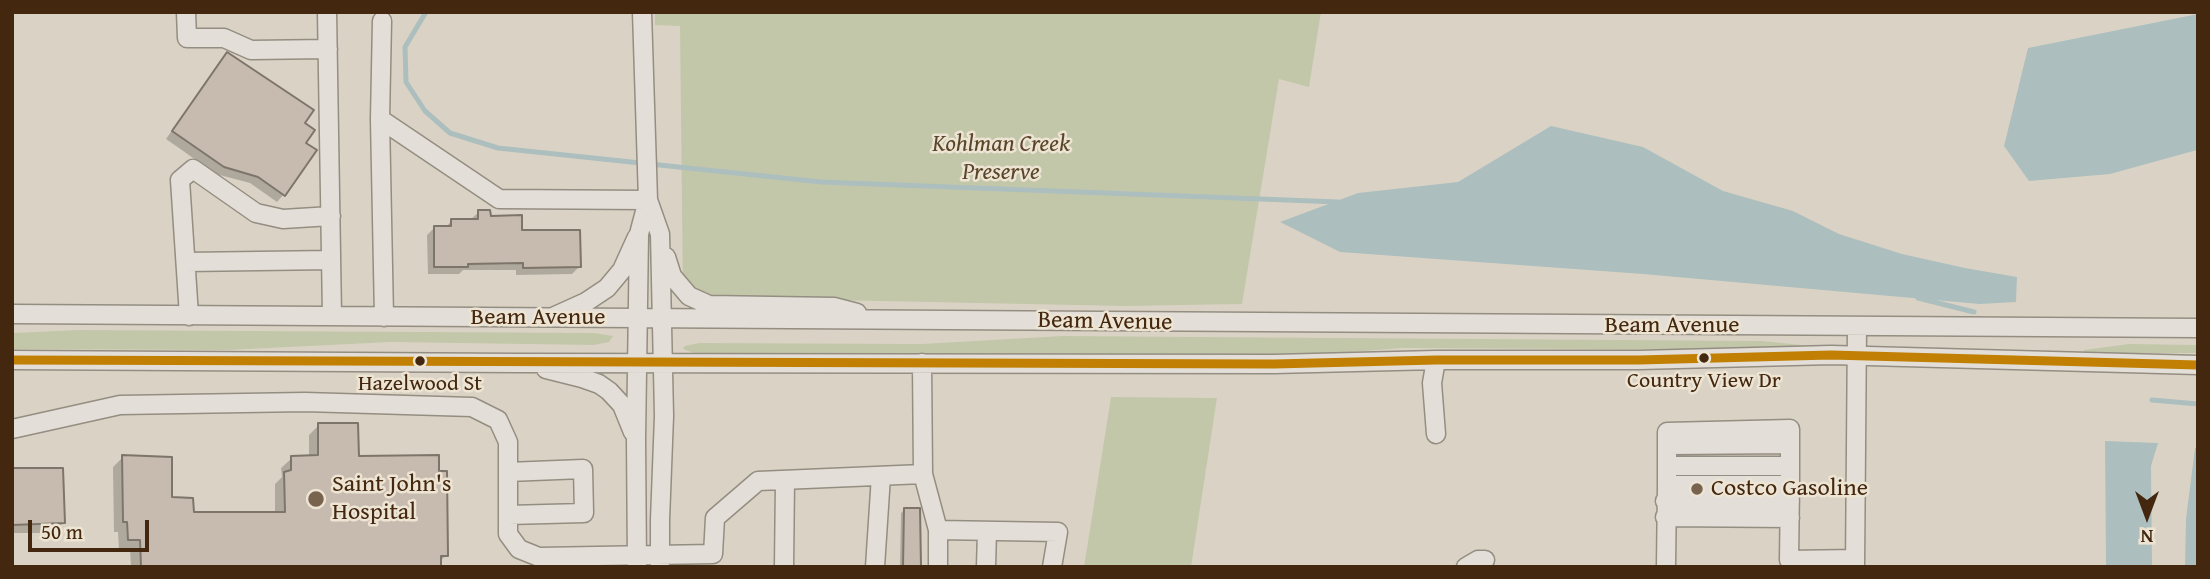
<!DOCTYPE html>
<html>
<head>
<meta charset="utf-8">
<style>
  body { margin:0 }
  #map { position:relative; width:2210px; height:579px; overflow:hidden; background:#dad3c5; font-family:"Gentium Book Plus",serif }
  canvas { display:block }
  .frame { position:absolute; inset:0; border:14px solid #43270f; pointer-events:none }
  .north { position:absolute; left:2112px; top:481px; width:70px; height:70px; -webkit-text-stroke:5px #ede4d3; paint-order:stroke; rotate:180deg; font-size:19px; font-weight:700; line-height:28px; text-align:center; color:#43270f }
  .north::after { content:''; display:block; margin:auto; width:24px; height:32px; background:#43270f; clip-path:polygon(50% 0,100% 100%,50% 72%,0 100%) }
  .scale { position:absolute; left:28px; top:520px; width:121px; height:32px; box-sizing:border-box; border:4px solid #43270f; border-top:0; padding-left:9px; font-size:21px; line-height:24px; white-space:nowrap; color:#43270f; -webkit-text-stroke:5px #ede4d3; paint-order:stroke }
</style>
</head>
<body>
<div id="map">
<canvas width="2210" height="579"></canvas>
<div class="frame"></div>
<div class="north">N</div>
<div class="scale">50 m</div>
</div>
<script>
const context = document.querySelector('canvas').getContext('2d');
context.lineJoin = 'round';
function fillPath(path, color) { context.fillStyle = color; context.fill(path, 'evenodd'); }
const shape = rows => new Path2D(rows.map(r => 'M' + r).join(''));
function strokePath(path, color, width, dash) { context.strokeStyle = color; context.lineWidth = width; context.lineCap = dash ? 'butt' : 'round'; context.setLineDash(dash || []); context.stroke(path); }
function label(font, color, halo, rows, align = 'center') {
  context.font = font + ' "Gentium Book Plus",serif'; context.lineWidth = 5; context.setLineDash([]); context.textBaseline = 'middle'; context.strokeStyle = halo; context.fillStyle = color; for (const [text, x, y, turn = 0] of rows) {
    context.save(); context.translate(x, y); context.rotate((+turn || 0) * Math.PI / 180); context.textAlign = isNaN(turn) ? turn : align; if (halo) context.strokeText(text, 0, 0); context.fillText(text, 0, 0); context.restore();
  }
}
fillPath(shape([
  [655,12,1321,12,1309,87,1279,79,1242,304,1124,306,683,297,680,26,655,25],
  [78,330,595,333,613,336,609,342,594,345,391,342,228,350,12,349,12,333],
  [1062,336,1762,341,1801,345,1801,350,1402,348,1301,356,1216,358,723,354,694,353,683,349,685,346,699,343,922,344],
  [2129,344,2198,345,2198,353,2084,353,2084,350],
  [1111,397,1217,398,1191,567,1084,567]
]), '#c3c7a9');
fillPath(shape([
  [2198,14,2197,150,2110,174,2029,181,2004,146,2028,48],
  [1551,126,1643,147,1723,191,1793,211,1839,234,1902,254,1965,268,2017,277,2016,302,1980,304,1643,274,1340,252,1280,222,1358,193,1458,182],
  [2105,441,2158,443,2151,466,2152,567,2106,567],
  [2195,448,2198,448,2198,567,2185,567,2186,519]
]), '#acbfbe');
fillPath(shape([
  [227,54,303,123,304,143,284,194,277,202,250,183,216,174,166,139,220,61],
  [479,212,520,232,579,267,572,274,516,275,516,270,463,270,459,274,428,274,427,235,434,228,444,228,452,221,471,219],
  [319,425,357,458,446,555,439,563,439,567,131,567,130,550,119,550,118,532,114,532,113,467,123,457,171,499,193,514,275,514,275,484,282,477,281,468,292,458,309,457,309,435],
  [12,470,63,523,53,533,12,533],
  [905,510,919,566,918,567,900,567,901,513]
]), '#0003');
strokePath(shape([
  [426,12,405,47,406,82,425,111,450,133,498,148,821,182,1338,202],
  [1918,298,1974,312],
  [2152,400,2198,404]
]), '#acbfbe', 5);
const building = shape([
  [227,52,314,110,305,123,315,130,306,143,317,150,285,196,258,177,224,167,172,131,227,52],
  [478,210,490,210,491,216,522,215,522,230,580,230,581,267,523,268,523,263,468,264,468,267,434,267,434,226,451,226,451,219,478,219,478,210],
  [318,423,358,423,359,456,439,455,439,471,447,471,448,556,441,556,441,567,141,567,140,540,128,540,127,522,123,522,122,455,172,457,172,497,193,498,194,512,285,512,284,472,291,470,291,456,318,455,318,423],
  [12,468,63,468,65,523,12,525,12,468],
  [904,508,920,508,921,566,903,566,904,508]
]);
fillPath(building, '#c7baaf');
strokePath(building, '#7e756a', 2);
const minor = shape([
  [186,12,187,38,224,38,251,50,328,49],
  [327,12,332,316],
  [642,12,648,200,660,234,664,416,660,520,660,567],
  [380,119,382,21],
  [666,257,672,276,689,296,709,305,834,307,857,313],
  [186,262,331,260],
  [12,314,2198,328],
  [189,316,180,180,193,169,256,213,283,219,331,216],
  [555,316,586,302,607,288,622,270,637,237],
  [384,317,380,119,499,199,648,200],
  [12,360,518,363,1274,364,1436,360,1639,360,1831,355,2198,365],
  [1436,360,1432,383,1436,434],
  [546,369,582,378,599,384,609,391,622,405,633,432],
  [12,429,120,405,305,402,472,407,498,420,508,442,508,534,519,549,539,557,713,554,715,518,758,481,923,474,922,363],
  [1667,445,1790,444],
  [1667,466,1790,466],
  [508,472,583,469,584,513,508,515],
  [923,474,938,530],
  [1667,485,1667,432,1790,429,1790,485],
  [1665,501,1790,502],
  [1665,517,1790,518],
  [637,566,636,439,639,234,648,200],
  [784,567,785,480],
  [875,567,881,476],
  [938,567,938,530,1058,532,1052,567],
  [986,567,987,531],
  [1466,567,1478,560,1485,560],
  [1666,567,1667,485,1790,485,1789,560,1855,559],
  [1855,567,1857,327]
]);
strokePath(minor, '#948d81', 21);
strokePath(minor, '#e3dfd8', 18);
strokePath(shape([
  [12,360,1274,364,1436,360,1639,360,1831,355,2198,365]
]), '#c18004', 9);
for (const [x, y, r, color] of [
  [1704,358,6,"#43270f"],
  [420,361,6,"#43270f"],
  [1697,489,7,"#78634f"],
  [316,499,9,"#78634f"]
]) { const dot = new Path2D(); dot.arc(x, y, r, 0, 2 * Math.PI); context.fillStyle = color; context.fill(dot); strokePath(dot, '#ede4d3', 2.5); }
label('22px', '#43270f', '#ede4d3', [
  ["Country View Dr",1704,381],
  ["Hazelwood St",420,384]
]);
label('italic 24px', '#594529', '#ede4d3', [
  ["Kohlman Creek",1001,145],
  ["Preserve",1001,173]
]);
label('24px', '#43270f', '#ede4d3', [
  ["Beam Avenue",538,318],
  ["Beam Avenue",1105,322,1],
  ["Beam Avenue",1672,326]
]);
label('24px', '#43270f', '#ede4d3', [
  ["Saint John's",332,485],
  ["Hospital",332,513],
  ["Costco Gasoline",1711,489]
], 'left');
</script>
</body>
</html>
